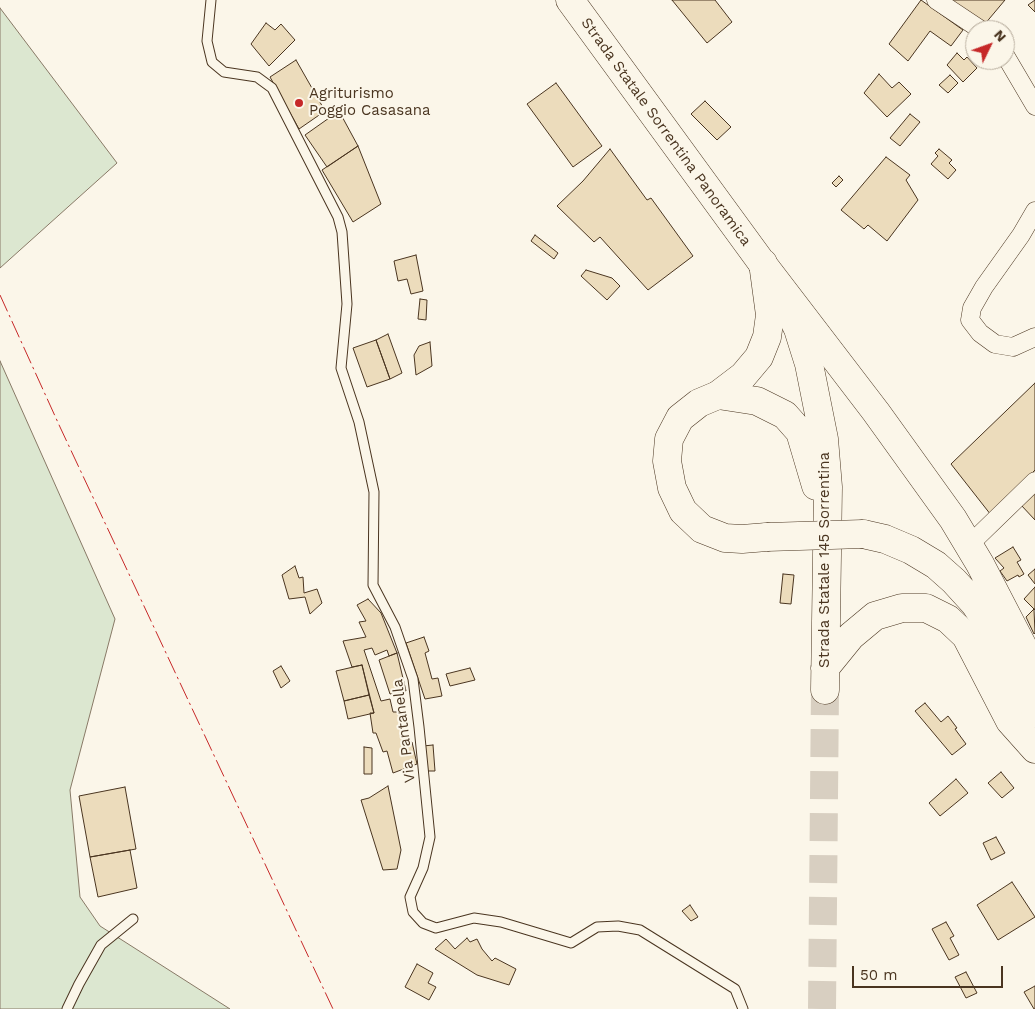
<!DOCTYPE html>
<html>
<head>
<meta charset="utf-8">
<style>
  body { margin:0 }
  #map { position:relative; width:1035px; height:1009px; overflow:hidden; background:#fbf6e9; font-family:"Work Sans",sans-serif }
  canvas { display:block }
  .north { position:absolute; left:965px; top:20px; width:50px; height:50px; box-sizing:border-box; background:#fbf6e9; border:1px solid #b4a999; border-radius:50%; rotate:48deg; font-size:14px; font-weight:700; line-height:20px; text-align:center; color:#4a3520 }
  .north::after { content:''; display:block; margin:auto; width:18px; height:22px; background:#c62828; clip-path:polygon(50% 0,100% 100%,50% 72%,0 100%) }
  .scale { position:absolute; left:852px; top:966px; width:151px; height:22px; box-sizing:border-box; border:2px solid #4a3520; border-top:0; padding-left:6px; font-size:15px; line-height:18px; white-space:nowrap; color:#4a3520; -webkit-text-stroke:4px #fbf6e9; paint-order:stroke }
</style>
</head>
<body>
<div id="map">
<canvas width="1035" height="1009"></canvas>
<div class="north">N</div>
<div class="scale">50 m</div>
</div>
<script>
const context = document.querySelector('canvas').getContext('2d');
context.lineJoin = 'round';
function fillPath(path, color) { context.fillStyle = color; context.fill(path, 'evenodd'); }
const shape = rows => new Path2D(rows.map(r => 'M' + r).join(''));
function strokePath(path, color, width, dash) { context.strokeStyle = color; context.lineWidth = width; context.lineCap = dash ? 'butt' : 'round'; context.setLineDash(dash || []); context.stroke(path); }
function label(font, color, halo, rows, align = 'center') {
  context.font = font + ' "Work Sans",sans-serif'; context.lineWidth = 4; context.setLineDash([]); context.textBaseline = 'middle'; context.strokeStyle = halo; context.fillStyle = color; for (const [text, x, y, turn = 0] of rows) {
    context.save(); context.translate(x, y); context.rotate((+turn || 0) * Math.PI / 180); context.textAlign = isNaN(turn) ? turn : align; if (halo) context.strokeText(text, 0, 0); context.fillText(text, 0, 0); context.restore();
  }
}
const green = shape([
  [0,8,117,163,0,268,0,8],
  [0,361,115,619,70,790,80,897,100,926,230,1009,0,1009,0,361]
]);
fillPath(green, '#dce7d0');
strokePath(green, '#887966', 1);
const building = shape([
  [672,0,715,0,732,22,707,43,672,0],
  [921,0,963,30,951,46,930,31,908,61,889,44,921,0],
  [945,0,1005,0,984,25,945,0],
  [1035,0,1035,12,1028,5,1035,0],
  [266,23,275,30,281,24,295,40,269,66,251,44,266,23],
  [957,53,964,60,967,57,977,68,963,82,947,65,957,53],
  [296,60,325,111,299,129,270,77,296,60],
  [879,74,892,88,899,82,911,94,887,117,864,93,879,74],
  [950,75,958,83,948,93,939,85,950,75],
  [556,83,602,146,573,167,527,104,556,83],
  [705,101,731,127,717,140,691,114,705,101],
  [339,111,358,146,327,167,305,135,339,111],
  [910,114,920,122,900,146,890,138,910,114],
  [358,146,381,204,353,222,322,170,358,146],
  [610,149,647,200,651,198,693,256,648,290,600,237,594,242,557,206,583,181,610,149],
  [939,149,952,160,949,163,956,170,948,179,931,164,938,156,935,153,939,149],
  [886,157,910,175,906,180,918,200,887,241,868,225,864,229,841,210,886,157],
  [839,176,843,180,836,187,832,183,839,176],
  [535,235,558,253,554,259,531,241,535,235],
  [416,255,423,291,411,294,407,279,398,281,394,261,416,255],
  [586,270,612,278,620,286,607,300,581,276,586,270],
  [420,299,427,300,426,320,418,319,420,299],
  [388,334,402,373,390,379,376,340,388,334],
  [376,340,390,379,367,387,353,348,376,340],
  [430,342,432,366,416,375,414,355,419,346,430,342],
  [1035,383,1035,470,991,515,951,464,1035,383],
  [1035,491,1035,520,1021,505,1035,491],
  [1013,547,1021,560,1017,562,1024,574,1019,577,1018,575,1007,581,1000,571,1004,568,995,558,1013,547],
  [295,566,299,578,303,577,304,593,317,589,322,603,310,614,305,597,289,599,282,575,295,566],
  [1035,569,1035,584,1028,575,1035,569],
  [783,574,794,575,791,604,780,603,783,574],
  [1035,587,1035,610,1024,599,1035,587],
  [368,599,381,613,397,653,389,656,387,650,375,655,372,648,364,650,381,701,390,699,393,712,399,712,403,745,412,742,417,764,393,773,387,751,383,752,376,733,373,733,370,713,374,713,362,665,352,667,343,641,366,637,359,622,366,621,357,605,368,599],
  [1034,609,1035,633,1034,634,1026,617,1034,609],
  [424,637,429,651,425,653,432,679,438,678,442,696,425,699,406,643,424,637],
  [397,653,406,691,390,694,379,660,397,653],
  [362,665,369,695,344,701,336,671,362,665],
  [281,666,290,681,281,688,273,671,281,666],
  [470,668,475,680,450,686,446,674,470,668],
  [369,695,374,713,348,719,344,701,369,695],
  [925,703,941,722,948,716,957,728,955,729,966,744,952,755,915,711,925,703],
  [433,745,435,771,425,771,423,746,433,745],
  [364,747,372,748,372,774,364,774,364,747],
  [1001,772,1014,788,1002,798,988,783,1001,772],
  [956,779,968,793,940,816,929,803,956,779],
  [388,786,401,850,397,869,383,870,361,800,369,798,388,786],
  [125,787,136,849,90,857,79,796,125,787],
  [996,837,1005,853,991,860,983,843,996,837],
  [130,850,137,888,98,897,90,857,130,850],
  [1012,882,1035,917,998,940,977,905,1012,882],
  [690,905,698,917,691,921,682,911,690,905],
  [946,922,954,936,950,938,959,955,949,960,932,929,946,922],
  [467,938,470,942,477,939,482,949,492,961,495,958,516,969,509,985,477,975,435,949,446,939,455,949,467,938],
  [417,964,433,973,428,983,436,987,429,1000,405,987,417,964],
  [966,972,977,993,966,998,955,977,966,972],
  [1035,986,1035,1009,1034,1009,1024,992,1035,986]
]);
fillPath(building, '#ecdcbc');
strokePath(building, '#4a3520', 1);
strokePath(shape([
  [822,1009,825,690]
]), '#d8cfc1', 28, [28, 14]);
const service = shape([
  [211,0,207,41,212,62,224,72,257,77,272,88,338,217,342,232,347,304,341,368,359,422,374,492,373,585,395,627,413,679,419,727,430,837,423,868,410,897,413,912,423,923,436,928,474,918,501,922,571,943,597,927,618,926,640,930,735,989,743,1009],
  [67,1009,79,984,101,945,133,919]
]);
const minor = shape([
  [936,0,981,30],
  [1005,55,1035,106],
  [1035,211,1021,235,984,287,972,308,970,320,980,333,995,344,1013,347,1035,337],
  [969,545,1035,481]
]);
const primary = shape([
  [570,0,762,263,876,412,953,519,980,564,1035,670],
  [763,263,770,315,767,337,759,357,743,376,718,395,699,403,680,418,669,439,667,461,672,488,683,511,702,529,725,538,742,539,767,537],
  [863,534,885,539,911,550,936,565,954,581,975,604,994,633,1035,714]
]);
const trunk = shape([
  [762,263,784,300,798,329,809,364,824,439,828,487,825,690],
  [718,395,757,401,785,415,800,432,816,486],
  [825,668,851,636,875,616,902,608,926,608,948,619,966,636,1010,721,1035,749]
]);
strokePath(service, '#4a3520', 11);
strokePath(minor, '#4a3520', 19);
strokePath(primary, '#4a3520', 29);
strokePath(trunk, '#4a3520', 29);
strokePath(service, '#fbf6e9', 9);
strokePath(minor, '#fbf6e9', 18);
strokePath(primary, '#fbf6e9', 28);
strokePath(trunk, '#fbf6e9', 28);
const primaryBridge = shape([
  [767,537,863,534]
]);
strokePath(primaryBridge, '#4a3520', 29, []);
strokePath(primaryBridge, '#fbf6e9', 28);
strokePath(shape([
  [0,295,60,427,333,1009]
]), '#c62828', 1, [18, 4, 2.5, 4]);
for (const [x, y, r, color] of [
  [299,103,5,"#c62828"]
]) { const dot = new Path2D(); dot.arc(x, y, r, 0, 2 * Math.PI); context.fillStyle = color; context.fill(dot); strokePath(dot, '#fbf6e9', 2); }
label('15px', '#4a3520', '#fbf6e9', [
  ["Agriturismo",309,94],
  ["Poggio Casasana",309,111]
], 'left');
label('15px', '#4a3520', '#fbf6e9', [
  ["Strada Statale Sorrentina Panoramica",666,132,54],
  ["Strada Statale 145 Sorrentina",825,560,-90],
  ["Via Pantanella",404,731,-97]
]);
</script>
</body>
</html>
